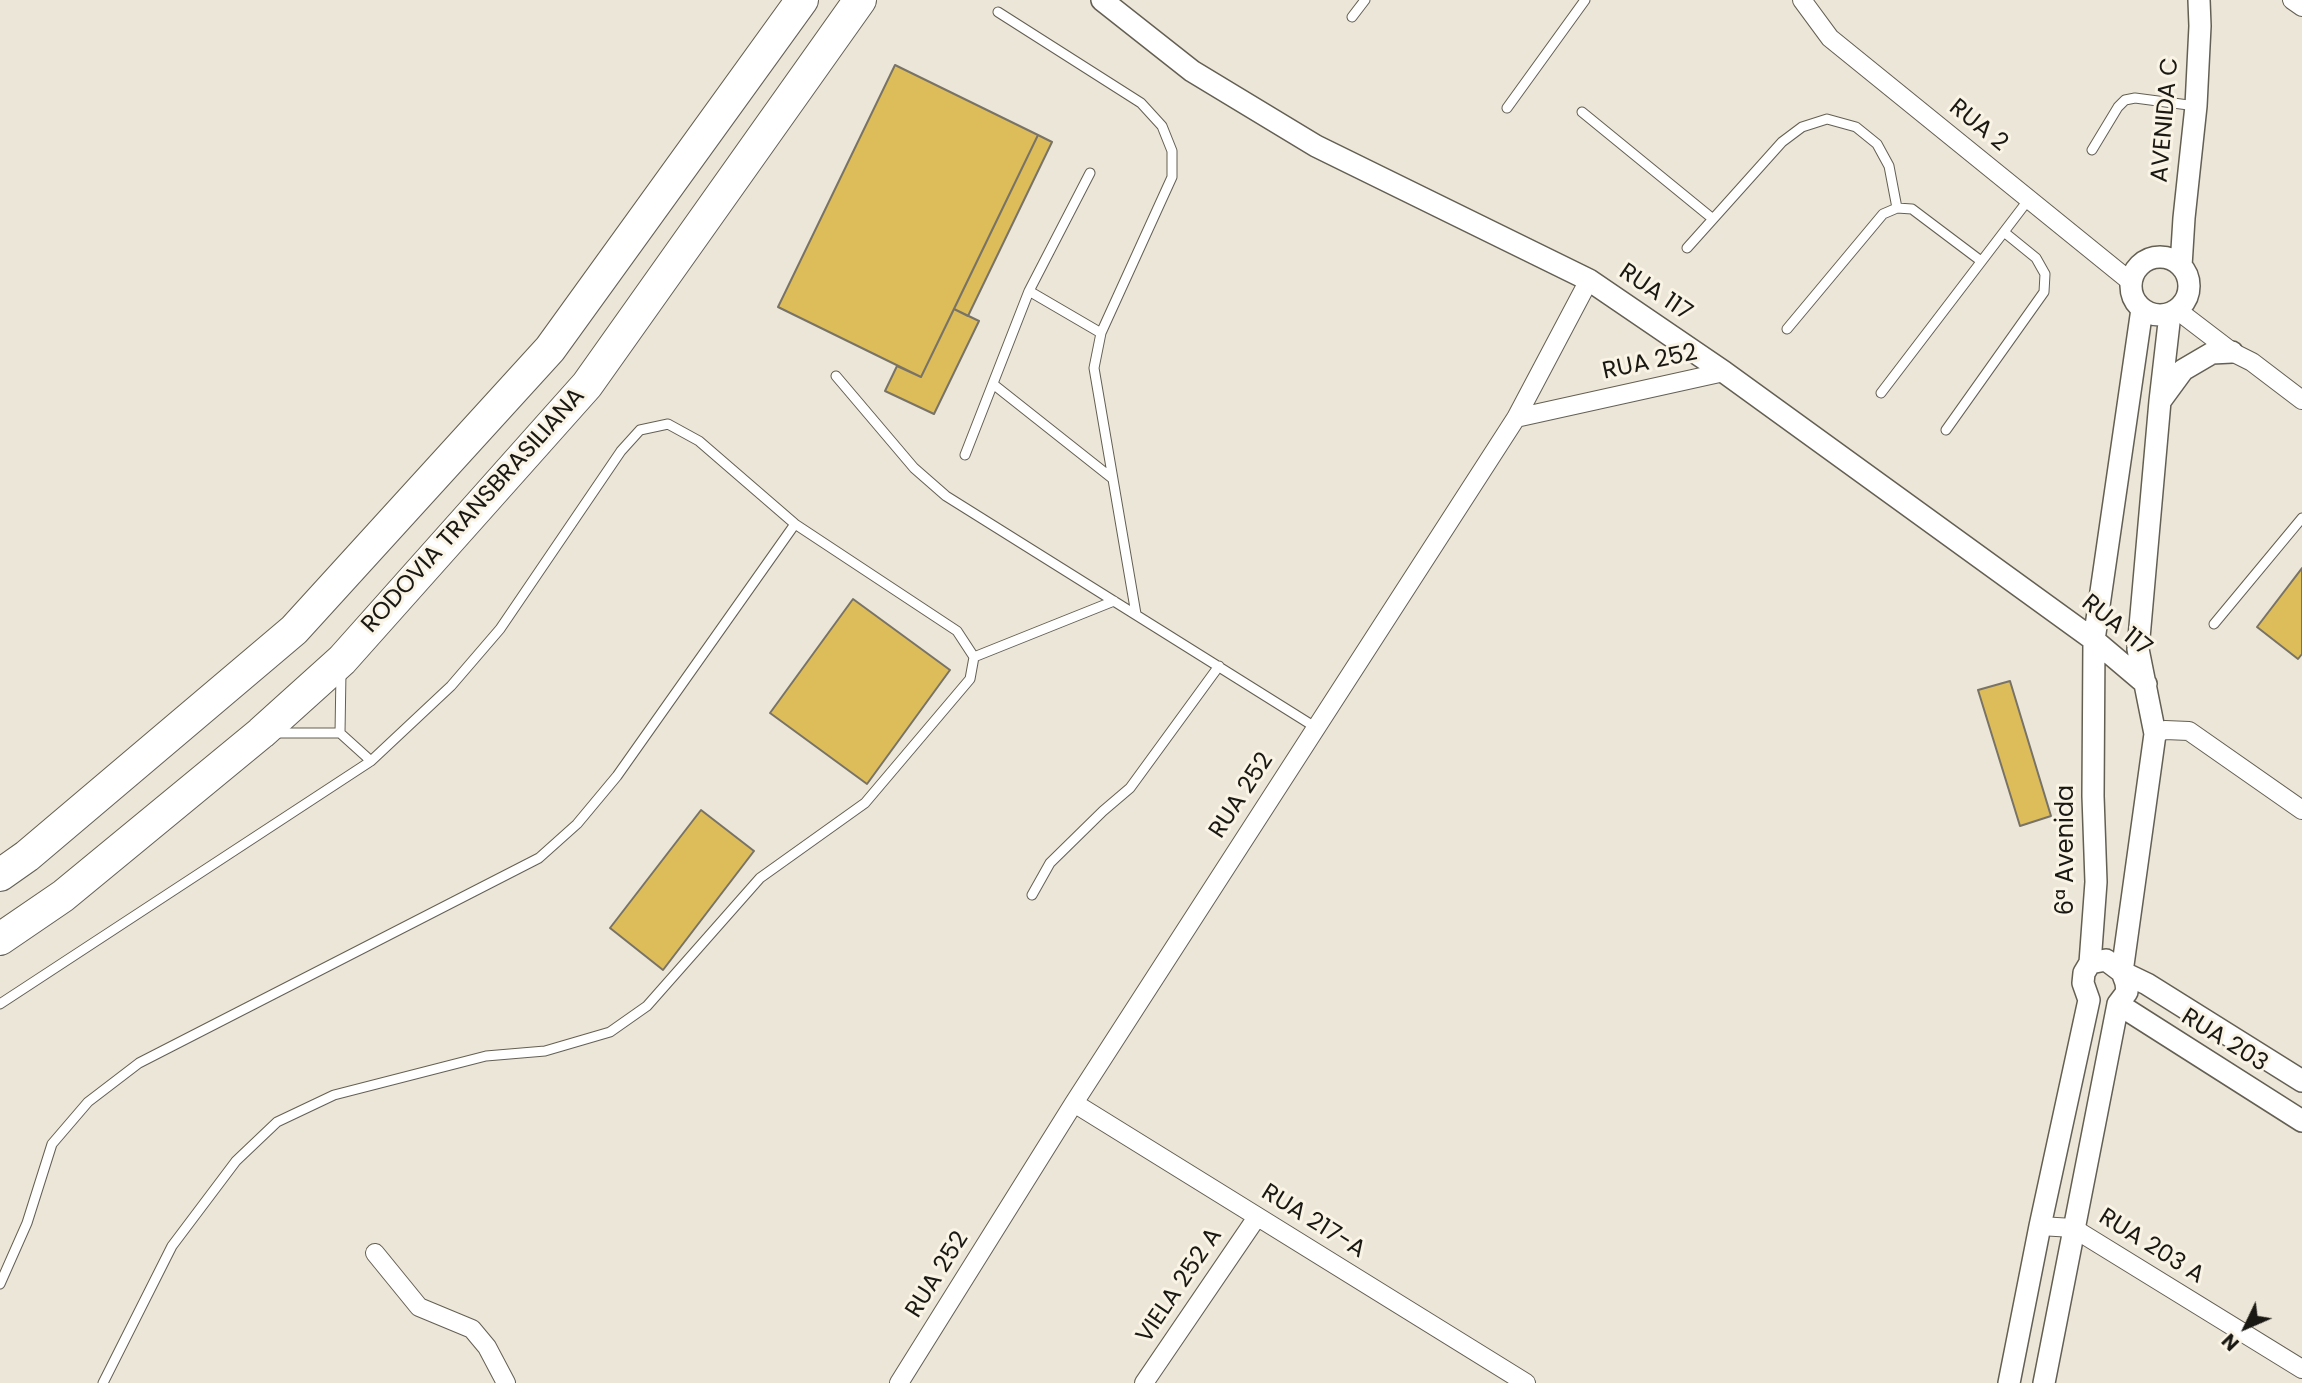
<!DOCTYPE html>
<html>
<head>
<meta charset="utf-8">
<style>
  body { margin:0 }
  #map { position:relative; width:2302px; height:1383px; overflow:hidden; background:#ece6d8; font-family:Poppins,sans-serif }
  canvas { display:block }
  .north { position:absolute; left:2211px; top:1292px; width:70px; height:70px; -webkit-text-stroke:5px #f9f4e5; paint-order:stroke; rotate:226deg; font-size:19px; font-weight:700; line-height:28px; text-align:center; color:#1a1813 }
  .north::after { content:''; display:block; margin:auto; width:24px; height:32px; background:#1a1813; clip-path:polygon(50% 0,100% 100%,50% 72%,0 100%) }
</style>
</head>
<body>
<div id="map">
<canvas width="2302" height="1383"></canvas>
<div class="north">N</div>
</div>
<script>
const context = document.querySelector('canvas').getContext('2d');
context.lineJoin = 'round';
function fillPath(path, color) { context.fillStyle = color; context.fill(path, 'evenodd'); }
const shape = rows => new Path2D(rows.map(r => 'M' + r).join(''));
function strokePath(path, color, width, dash) { context.strokeStyle = color; context.lineWidth = width; context.lineCap = dash ? 'butt' : 'round'; context.setLineDash(dash || []); context.stroke(path); }
function label(font, color, halo, rows, align = 'center') {
  context.font = font + ' Poppins,sans-serif'; context.lineWidth = 6; context.setLineDash([]); context.textBaseline = 'middle'; context.strokeStyle = halo; context.fillStyle = color; for (const [text, x, y, turn = 0] of rows) {
    context.save(); context.translate(x, y); context.rotate((+turn || 0) * Math.PI / 180); context.textAlign = isNaN(turn) ? turn : align; if (halo) context.strokeText(text, 0, 0); context.fillText(text, 0, 0); context.restore();
  }
}
const building = shape([
  [895,65,1038,135,921,377,778,307,895,65],
  [1038,135,1052,142,968,316,954,309,1038,135],
  [954,309,979,321,934,414,885,391,897,366,921,377,954,309],
  [2302,568,2302,654,2298,659,2257,627,2302,568],
  [853,599,950,670,867,784,770,713,853,599],
  [2010,681,2051,816,2020,826,1978,690,2010,681],
  [701,810,754,851,663,970,610,928,701,810]
]);
fillPath(building, '#ddbc5a');
strokePath(building, '#787366', 2);
const service = shape([
  [998,12,1141,103,1162,126,1172,151,1172,177,1101,333,1094,368,1136,614],
  [1352,17,1365,0],
  [1507,108,1585,0],
  [1582,112,1713,219],
  [2092,150,2118,107,2125,100,2135,98,2196,106],
  [1687,248,1782,142,1802,127,1827,119,1856,127,1877,144,1889,166,1897,208],
  [1029,291,1101,333],
  [1787,329,1883,214,1897,208,1912,209,1981,261],
  [836,376,914,468,946,496,1315,727],
  [993,384,1113,479],
  [1881,393,2029,199],
  [1946,430,2044,292,2045,274,2036,258,2004,232],
  [965,455,1029,291,1090,173],
  [2214,624,2302,518],
  [974,657,1114,601],
  [276,733,340,733,371,761],
  [340,733,341,672],
  [1032,895,1050,863,1103,811,1130,788,1219,666],
  [0,1004,371,761,451,686,500,629,621,451,640,430,668,424,699,441,795,524,957,631,974,657,970,679,865,803,760,878,647,1006,610,1032,545,1051,486,1056,334,1095,277,1122,236,1161,172,1246,103,1383],
  [0,1284,27,1223,52,1144,88,1102,139,1063,539,858,577,824,617,776,795,524]
]);
const minor = shape([
  [1802,0,1830,38,2131,282],
  [2292,0,2302,7],
  [2177,310,2232,352,2252,362,2302,400],
  [1516,418,1724,372],
  [2155,734,2165,730,2189,731,2302,810],
  [1074,1103,1526,1383],
  [2040,1226,2073,1228,2302,1369],
  [375,1253,419,1307,472,1329,487,1347,506,1383],
  [899,1383,1074,1103,1516,418,1589,280],
  [1144,1383,1257,1217]
]);
const tertiary = shape([
  [1102,0,1192,71,1316,146,1589,280,1724,372,2094,640,2146,684],
  '2131 286a29 29 0 1 1 58 0a29 29 0 1 1-58 0Z',
  [2181,266,2184,218,2196,106,2200,26,2199,0],
  [2161,400,2183,370,2212,353,2232,352],
  [2090,963,2106,960,2122,972,2147,984,2302,1081],
  [2118,1004,2302,1121],
  [2009,1383,2040,1226,2089,1000,2083,983,2084,973,2090,963,2096,882,2093,796,2094,640,2142,309],
  [2044,1383,2118,1004,2127,992,2126,983,2122,972,2155,734,2138,649,2160,401,2170,314]
]);
const motorway = shape([
  [0,875,27,856,294,630,550,349,802,0],
  [0,939,63,896,261,733,342,660,587,385,860,0]
]);
strokePath(service, '#645f53', 11);
strokePath(minor, '#645f53', 20);
strokePath(tertiary, '#645f53', 24);
strokePath(motorway, '#645f53', 34);
strokePath(service, '#fff', 9);
strokePath(minor, '#fff', 18);
strokePath(tertiary, '#fff', 21);
strokePath(motorway, '#fff', 32);
label('24px', '#1a1813', '#f9f4e5', [
  ["AVENIDA C",2166,120,-85],
  ["RUA 2",1978,126,39],
  ["RUA 117",1655,293,34],
  ["RUA 252",1650,363,-12],
  ["RODOVIA TRANSBRASILIANA",474,511,-48],
  ["RUA 117",2116,626,39],
  ["RUA 252",1242,796,-57],
  ["6ª Avenida",2067,850,-90],
  ["RUA 203",2224,1041,32],
  ["RUA 217-A",1313,1222,32],
  ["RUA 203 A",2151,1247,32],
  ["RUA 252",938,1275,-58],
  ["VIELA 252 A",1180,1286,-56]
]);
</script>
</body>
</html>
